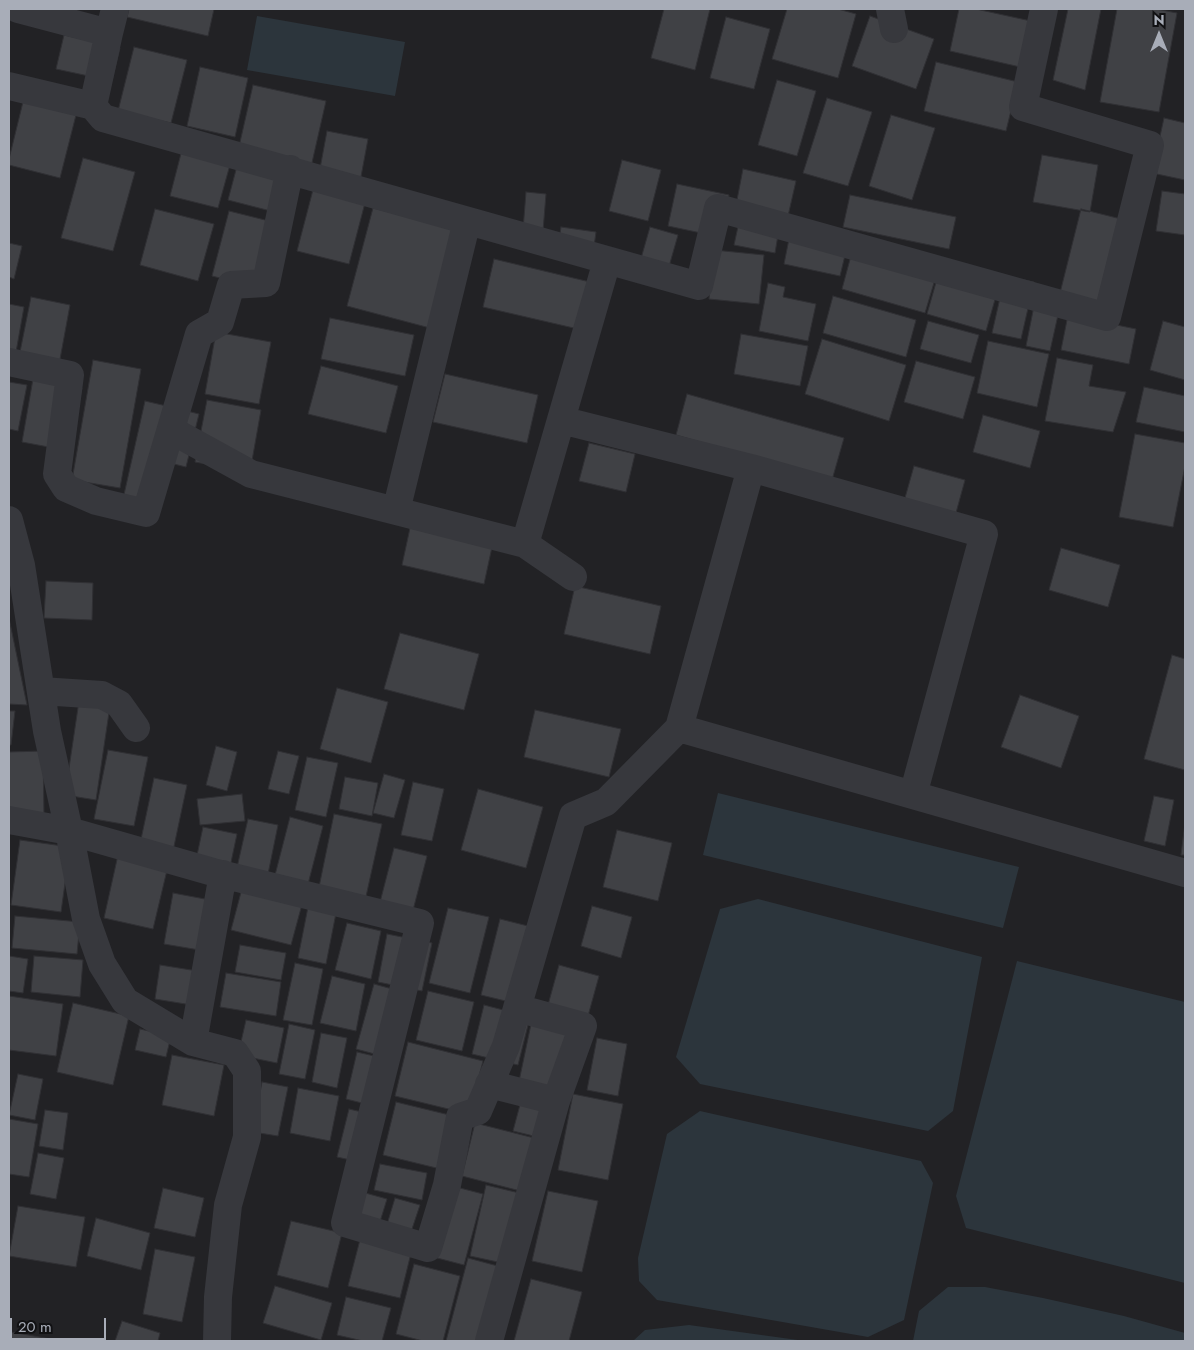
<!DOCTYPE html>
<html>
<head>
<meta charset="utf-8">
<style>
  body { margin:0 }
  #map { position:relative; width:1194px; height:1350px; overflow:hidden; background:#161618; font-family:Jost,sans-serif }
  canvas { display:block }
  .frame { position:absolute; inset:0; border:10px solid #a8adb8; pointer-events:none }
  .north { position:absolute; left:1134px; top:10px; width:50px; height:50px; -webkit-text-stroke:4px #111113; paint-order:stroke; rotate:0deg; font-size:14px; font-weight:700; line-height:20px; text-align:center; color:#a8adb8 }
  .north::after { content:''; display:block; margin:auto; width:18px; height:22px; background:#a8adb8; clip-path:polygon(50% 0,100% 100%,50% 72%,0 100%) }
  .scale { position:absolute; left:10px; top:1318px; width:96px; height:22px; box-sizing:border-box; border:2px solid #a8adb8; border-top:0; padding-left:6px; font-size:15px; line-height:18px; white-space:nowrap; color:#a8adb8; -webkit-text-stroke:4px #111113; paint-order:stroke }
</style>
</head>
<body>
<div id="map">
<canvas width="1194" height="1350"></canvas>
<div class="frame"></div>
<div class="north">N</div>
<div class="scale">20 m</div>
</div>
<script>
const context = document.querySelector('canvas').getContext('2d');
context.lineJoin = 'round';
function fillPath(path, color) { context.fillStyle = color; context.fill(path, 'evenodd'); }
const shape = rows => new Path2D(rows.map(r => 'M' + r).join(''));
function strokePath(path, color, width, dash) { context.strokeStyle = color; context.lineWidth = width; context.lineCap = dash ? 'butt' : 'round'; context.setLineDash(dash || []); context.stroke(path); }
fillPath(shape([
  [9,9,1185,9,1185,1341,9,1341]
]), '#222225');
fillPath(shape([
  [257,16,405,42,395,96,247,70],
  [718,793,1019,867,1003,928,703,855],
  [758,899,982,957,953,1111,928,1131,700,1084,676,1057,720,909],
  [1017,961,1185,1002,1185,1283,966,1228,956,1196],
  [700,1111,921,1161,933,1183,904,1320,868,1337,657,1300,639,1281,638,1258,667,1134],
  [948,1287,985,1287,1043,1298,1124,1316,1185,1333,1185,1341,913,1341,919,1311],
  [689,1325,805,1341,633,1341,645,1330]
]), '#2c353c');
const building = shape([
  [129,9,214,9,208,36,127,17,129,9],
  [664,9,710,9,695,70,651,58,664,9],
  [787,9,838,9,856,14,838,78,772,59,787,9],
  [959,9,976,9,1040,23,1029,69,950,51,959,9],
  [1068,9,1101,9,1085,90,1053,80,1068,9],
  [1117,9,1156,9,1177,13,1159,112,1100,102,1117,9],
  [870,16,934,39,916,89,852,66,870,16],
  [726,17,770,29,754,89,710,78,726,17],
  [64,35,120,48,112,81,56,69,64,35],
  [134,47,187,60,171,123,118,111,134,47],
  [936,62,1018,82,1006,131,924,111,936,62],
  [200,67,248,78,235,137,187,126,200,67],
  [777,80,816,91,797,156,758,145,777,80],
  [253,85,326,101,311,167,238,151,253,85],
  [827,98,872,112,848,186,803,173,827,98],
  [23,102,76,115,60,178,9,165,9,159,23,102],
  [891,115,935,128,912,200,869,186,891,115],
  [1164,118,1185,123,1185,180,1152,173,1164,118],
  [327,131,368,139,360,182,319,174,327,131],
  [184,142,233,154,218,208,170,196,184,142],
  [1042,155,1098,165,1090,212,1033,202,1042,155],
  [83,158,135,172,113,251,61,238,83,158],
  [622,160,661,170,648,221,609,211,622,160],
  [237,166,299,183,290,216,228,200,237,166],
  [743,169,796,181,788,216,736,205,743,169],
  [677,184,729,195,720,237,668,226,677,184],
  [314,186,366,199,349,264,297,251,314,186],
  [1162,191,1185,194,1185,235,1156,231,1162,191],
  [526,192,546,194,543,231,523,230,526,192],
  [850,195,956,217,949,249,843,227,850,195],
  [373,208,456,229,430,328,347,306,373,208],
  [155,209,214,224,198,281,140,265,155,209],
  [1081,209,1121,219,1097,319,1056,309,1081,209],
  [229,211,281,224,264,289,212,276,229,211],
  [739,222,779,229,775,253,734,245,739,222],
  [561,227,596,232,593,254,558,248,561,227],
  [650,227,678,235,666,277,638,269,650,227],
  [790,234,847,247,840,276,784,264,790,234],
  [9,243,22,246,14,279,9,277,9,243],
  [714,250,764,255,759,304,709,299,714,250],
  [852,252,936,276,925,313,842,289,852,252],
  [494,259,590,282,578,329,483,307,494,259],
  [939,272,998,289,986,331,927,314,939,272],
  [1005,276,1034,282,1021,339,992,333,1005,276],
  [768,283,785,287,783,297,816,304,808,341,759,331,768,283],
  [833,296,916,320,906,357,823,333,833,296],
  [31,297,70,305,58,370,18,362,31,297],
  [1035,301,1060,306,1050,351,1026,346,1035,301],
  [9,304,24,307,16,352,9,350,9,304],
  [1068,315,1136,329,1129,364,1061,350,1068,315],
  [330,318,414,335,405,376,321,359,330,318],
  [928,321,979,335,971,363,920,349,928,321],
  [1163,321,1185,327,1185,380,1150,370,1163,321],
  [216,332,271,342,259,404,205,394,216,332],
  [741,334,808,346,800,386,734,374,741,334],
  [822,339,906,365,889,421,805,394,822,339],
  [988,341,1049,354,1037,407,977,393,988,341],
  [1057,358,1093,365,1089,386,1126,392,1113,432,1045,421,1057,358],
  [93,360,141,369,120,488,72,480,93,360],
  [916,361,975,377,963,419,904,402,916,361],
  [321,366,398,386,386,433,308,414,321,366],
  [445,374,538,395,527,443,433,422,445,374],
  [33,379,82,388,70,451,22,442,33,379],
  [9,382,27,385,18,431,9,429,9,382],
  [1144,387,1185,396,1185,432,1136,422,1144,387],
  [687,394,844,438,832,480,676,435,687,394],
  [207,400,261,410,250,472,195,462,207,400],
  [145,401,175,408,154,506,123,499,145,401],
  [179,409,199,414,186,467,166,462,179,409],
  [983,415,1040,431,1030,468,973,452,983,415],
  [1135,434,1185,443,1185,466,1173,527,1119,517,1135,434],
  [589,443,635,454,626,492,579,481,589,443],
  [914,466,965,480,954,520,903,505,914,466],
  [410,528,492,547,484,584,402,565,410,528],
  [1061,548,1120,565,1108,607,1049,590,1061,548],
  [46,581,93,583,92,620,44,618,46,581],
  [575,586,661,606,650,654,564,634,575,586],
  [9,618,27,705,9,704,9,618],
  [400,633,479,654,464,710,384,689,400,633],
  [1172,655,1185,659,1185,770,1144,759,1172,655],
  [337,688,388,702,371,763,320,749,337,688],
  [1020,695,1079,716,1061,768,1001,747,1020,695],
  [79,701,110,706,96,800,65,795,79,701],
  [535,710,621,729,609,777,524,757,535,710],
  [9,711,15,711,11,745,9,745,9,711],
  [216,746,237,752,227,791,206,785,216,746],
  [108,750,148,757,134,826,94,819,108,750],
  [43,751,44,816,9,817,9,752,43,751],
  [278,751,299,756,289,794,268,789,278,751],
  [307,757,338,763,326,817,295,810,307,757],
  [384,774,405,780,394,818,373,813,384,774],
  [345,777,378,783,372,816,339,809,345,777],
  [154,778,187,785,173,851,140,844,154,778],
  [413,782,444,789,432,841,401,835,413,782],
  [478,789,543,807,526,868,461,850,478,789],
  [242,794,245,821,200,825,197,799,242,794],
  [1154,796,1174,800,1165,846,1144,841,1154,796],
  [334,814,382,824,365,901,318,892,334,814],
  [290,817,323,826,307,888,274,879,290,817],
  [248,819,278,825,267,879,236,872,248,819],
  [1185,823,1185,855,1181,855,1185,823],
  [203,827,237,834,230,867,196,860,203,827],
  [617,830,672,843,658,901,603,887,617,830],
  [20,840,70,847,61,912,11,905,20,840],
  [394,848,427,856,411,918,378,910,394,848],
  [118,855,168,866,153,929,104,918,118,855],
  [244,881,304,897,291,945,231,930,244,881],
  [173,893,226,903,217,953,164,944,173,893],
  [309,902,337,908,326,964,298,958,309,902],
  [592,906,632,917,621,958,581,946,592,906],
  [448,908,489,917,470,993,429,983,448,908],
  [15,916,80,922,77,954,12,948,15,916],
  [500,919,540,929,522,1005,481,995,500,919],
  [347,923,381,931,371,979,335,970,347,923],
  [387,934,432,943,422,991,378,982,387,934],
  [240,945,286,953,281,980,235,972,240,945],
  [9,956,28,959,23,993,9,991,9,956],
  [34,956,83,960,80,997,31,992,34,956],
  [295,963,323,969,312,1025,283,1020,295,963],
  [160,965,216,974,210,1008,155,999,160,965],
  [559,965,599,976,588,1016,548,1005,559,965],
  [226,973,281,982,276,1016,220,1007,226,973],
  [332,976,365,984,356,1031,320,1023,332,976],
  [374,984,414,995,397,1060,356,1049,374,984],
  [428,991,474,1002,462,1051,416,1040,428,991],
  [9,996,63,1004,56,1056,9,1050,9,996],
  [73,1003,129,1016,113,1085,57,1072,73,1003],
  [484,1005,530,1017,518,1065,472,1054,484,1005],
  [534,1010,583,1026,568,1096,518,1086,534,1010],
  [246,1020,284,1028,277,1063,238,1055,246,1020],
  [289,1024,315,1030,305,1079,279,1074,289,1024],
  [140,1029,171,1036,166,1057,135,1050,140,1029],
  [321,1033,347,1038,337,1088,312,1082,321,1033],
  [597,1038,627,1044,618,1096,587,1090,597,1038],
  [408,1042,483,1061,469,1114,395,1096,408,1042],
  [357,1052,391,1060,382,1108,346,1099,357,1052],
  [172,1055,224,1065,214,1116,162,1105,172,1055],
  [18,1074,43,1079,35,1120,9,1115,18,1074],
  [262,1082,288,1087,278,1136,253,1132,262,1082],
  [298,1088,339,1096,330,1141,290,1133,298,1088],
  [573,1094,623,1104,608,1180,558,1170,573,1094],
  [521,1101,561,1111,554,1141,513,1131,521,1101],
  [396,1102,470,1120,457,1173,383,1155,396,1102],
  [349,1109,383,1117,373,1165,337,1157,349,1109],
  [45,1110,68,1113,63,1150,39,1146,45,1110],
  [9,1119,38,1124,29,1177,9,1174,9,1119],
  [475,1123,550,1142,536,1195,462,1176,475,1123],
  [38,1153,64,1158,56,1199,30,1194,38,1153],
  [380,1164,427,1173,422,1200,374,1190,380,1164],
  [437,1182,483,1194,464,1265,418,1253,437,1182],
  [486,1185,536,1197,521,1267,470,1256,486,1185],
  [163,1188,204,1198,195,1237,154,1228,163,1188],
  [351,1189,387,1199,379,1225,343,1215,351,1189],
  [548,1191,598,1201,582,1272,532,1261,548,1191],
  [395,1198,420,1205,409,1238,385,1231,395,1198],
  [18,1206,85,1217,76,1267,9,1256,18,1206],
  [96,1218,150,1233,141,1270,87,1256,96,1218],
  [291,1221,342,1233,328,1288,277,1275,291,1221],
  [362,1232,413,1245,400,1298,348,1286,362,1232],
  [155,1249,195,1257,182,1322,143,1314,155,1249],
  [468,1258,520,1272,502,1341,446,1341,468,1258],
  [414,1264,460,1276,443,1341,423,1341,396,1334,414,1264],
  [531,1279,582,1292,569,1341,514,1341,531,1279],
  [275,1286,332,1303,321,1340,263,1323,275,1286],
  [346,1297,391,1308,382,1341,363,1341,337,1335,346,1297],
  [122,1321,160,1333,158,1341,115,1341,122,1321],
  [11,1332,51,1339,50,1341,9,1341,11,1332]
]);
fillPath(building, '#404145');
strokePath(building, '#303034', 1);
strokePath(shape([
  [890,9,894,29],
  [109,33,115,9],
  [9,86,93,106,109,33,18,9],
  [93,106,103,118,699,286,718,208,1107,317,1150,145,1023,107,1044,9],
  [9,362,70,375,57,474,66,488,96,501,146,513,199,334,220,322,231,285,266,283,290,169],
  [561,420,751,468],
  [171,430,251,474,396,511,467,221],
  [396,511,525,544],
  [9,520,21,565,47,731,69,831,86,919,102,964,125,1001,193,1042,235,1053,247,1071,247,1137,228,1205,218,1297,217,1341],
  [573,577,525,544,607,261],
  [41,691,102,695,119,704,136,728],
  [679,728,1185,873],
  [9,820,69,831,213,872,420,923,345,1223,428,1248,447,1185,460,1117,478,1111,506,1046,573,816,606,802,679,728,751,468,984,534,913,795],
  [193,1042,223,874],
  [489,1084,556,1101,583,1026,517,1008],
  [489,1341,556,1101]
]), '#37383d', 28);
</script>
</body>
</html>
